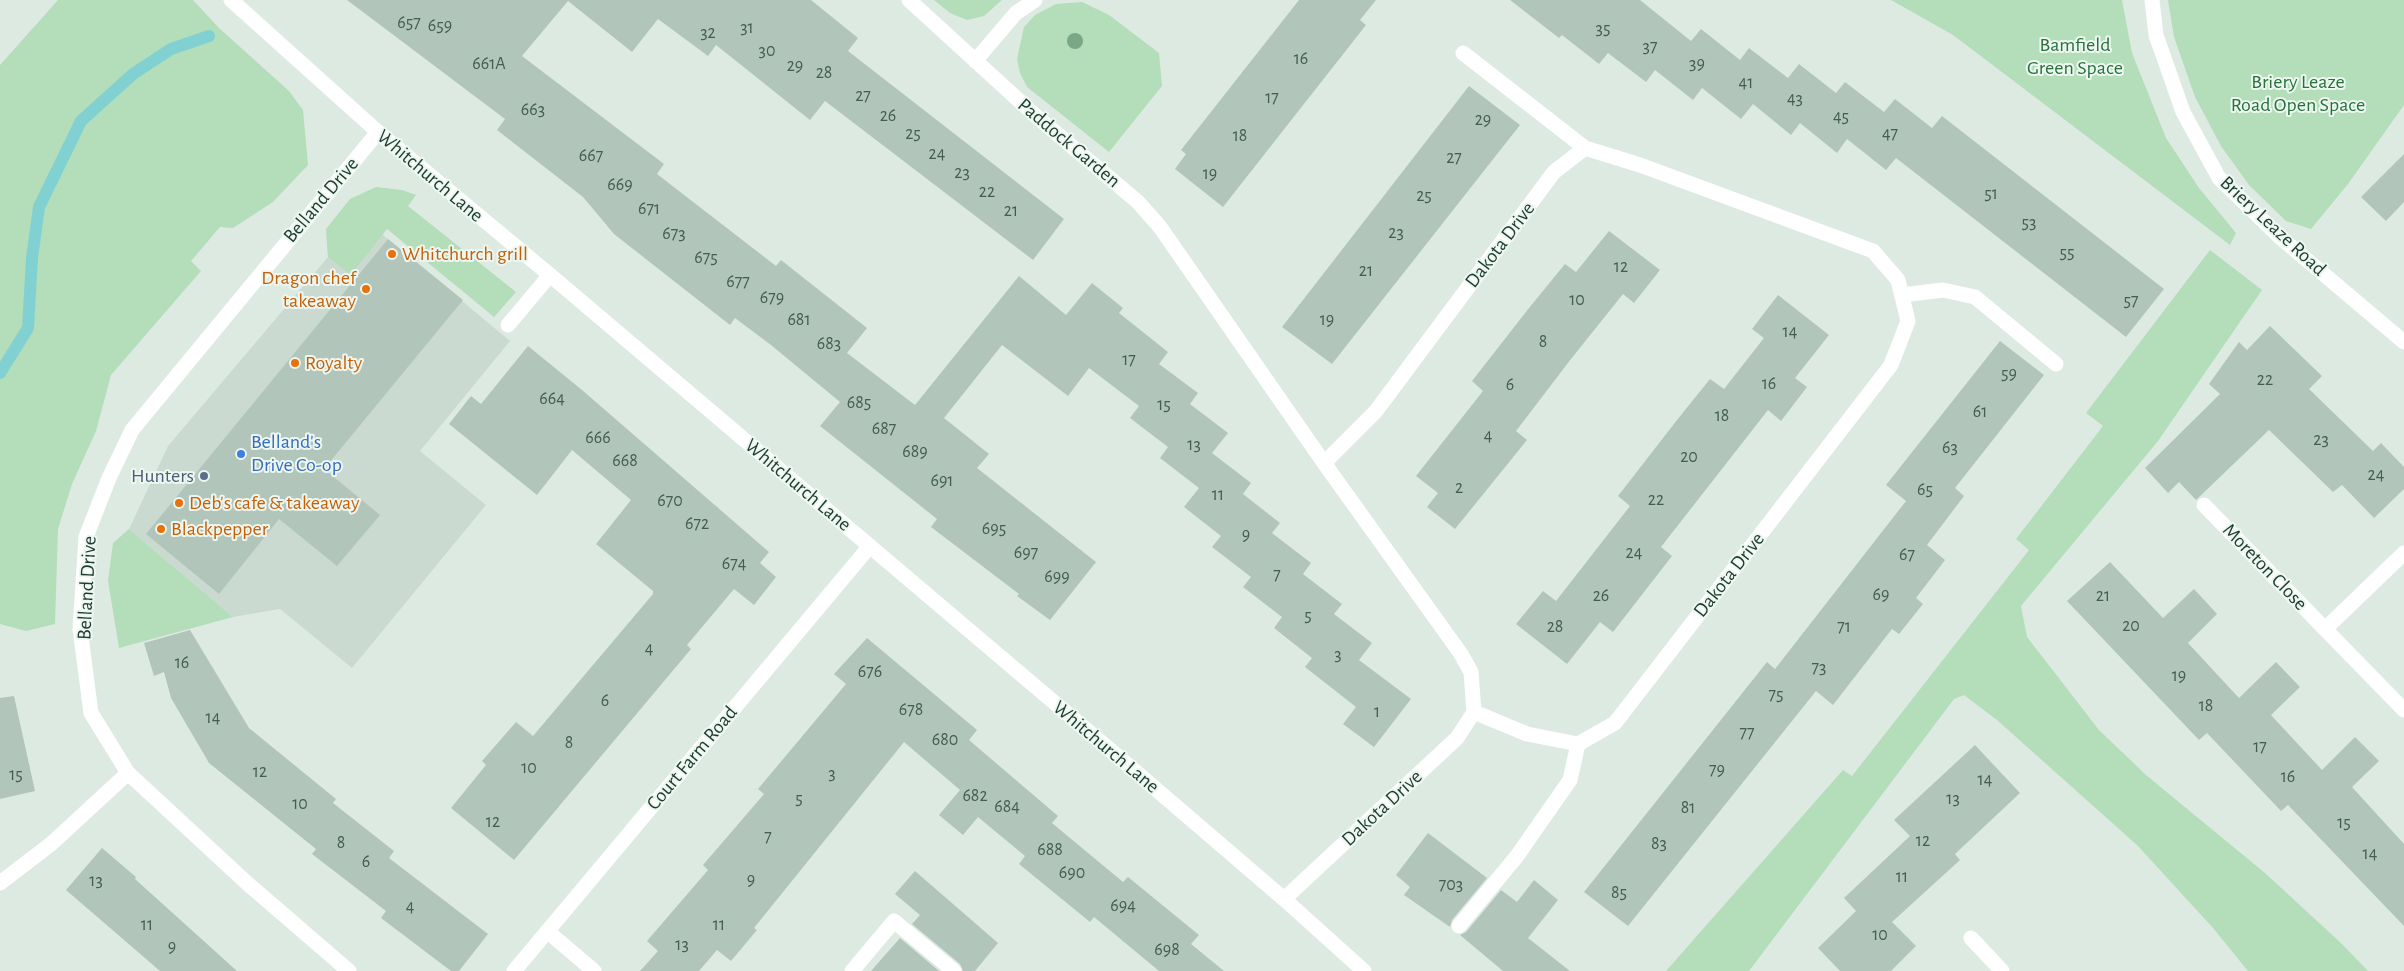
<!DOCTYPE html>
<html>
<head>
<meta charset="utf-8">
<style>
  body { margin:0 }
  canvas { display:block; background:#ddeae2 }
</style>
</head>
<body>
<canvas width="2404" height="971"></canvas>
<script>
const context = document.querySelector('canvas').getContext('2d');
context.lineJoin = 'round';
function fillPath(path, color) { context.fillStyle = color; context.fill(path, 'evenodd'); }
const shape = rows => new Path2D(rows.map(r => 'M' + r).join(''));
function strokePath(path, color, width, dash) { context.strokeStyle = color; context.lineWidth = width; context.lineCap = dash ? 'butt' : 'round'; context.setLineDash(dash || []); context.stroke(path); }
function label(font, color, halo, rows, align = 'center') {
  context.font = font + ' "Alegreya Sans",sans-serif'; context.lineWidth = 4; context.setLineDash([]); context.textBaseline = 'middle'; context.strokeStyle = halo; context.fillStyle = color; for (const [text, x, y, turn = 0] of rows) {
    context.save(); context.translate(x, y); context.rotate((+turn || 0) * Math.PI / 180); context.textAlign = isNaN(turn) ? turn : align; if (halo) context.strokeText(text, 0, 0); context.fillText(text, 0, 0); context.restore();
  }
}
fillPath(shape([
  [346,204,510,341,420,451,486,505,352,668,280,609,233,617,129,529,168,446,328,257,326,230]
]), '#cbdad1');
fillPath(shape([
  [58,0,193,0,219,28,289,91,303,110,308,165,273,202,233,228,220,227,191,261,201,271,111,375,96,431,72,484,58,529,55,624,26,631,0,624,0,65],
  [934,0,1002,0,984,16,967,20,950,13],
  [1891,0,2122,0,2132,53,2166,138,2199,188,2236,233,2230,245,1953,35],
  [2168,0,2404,0,2404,105,2348,184,2311,229,2286,221,2249,185,2221,146,2195,97,2174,37],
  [1082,2,1109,15,1159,53,1162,86,1109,152,1027,87,1020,73,1017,59,1024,27,1035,15,1056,4],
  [376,187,402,190,416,195,408,206,516,292,494,317,387,229,351,275,328,257,326,229,350,199],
  [2210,250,2262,290,2158,441,2021,606,2027,637,2099,730,2146,775,2265,873,2342,944,2368,971,2248,971,2213,928,2138,846,1997,720,1964,695,1954,699,1749,971,1666,971,1843,770,1852,776,2029,550,2016,539,2103,426,2086,413],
  [129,529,233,617,119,648,108,581,113,543]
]), '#b4ddb9');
strokePath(shape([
  [0,373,28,328,32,258,39,207,81,121,133,74,171,49,209,36]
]), '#81d1d3', 12);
fillPath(shape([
  [347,0,811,0,858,38,848,51,1064,219,1033,260,825,101,810,120,716,45,708,56,658,19,632,52,568,1,522,56,664,164,657,174,776,266,781,260,867,328,847,353,915,405,1019,276,1066,315,1092,283,1123,308,1119,313,1168,352,1159,364,1198,393,1190,404,1228,433,1212,453,1251,483,1243,494,1280,523,1272,533,1311,563,1303,574,1342,604,1334,614,1372,643,1359,660,1411,699,1374,747,1343,724,1356,707,1305,667,1312,658,1274,628,1282,617,1243,587,1251,577,1212,547,1221,536,1184,507,1199,488,1160,458,1168,447,1130,418,1139,406,1089,368,1068,396,1002,345,944,418,989,454,977,468,1096,562,1050,620,1017,596,1019,594,931,527,937,519,820,426,840,402,771,345,735,318,730,325,614,234,583,197,497,130,505,119],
  [1299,0,1376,0,1360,20,1366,25,1223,207,1175,169,1186,154,1181,150],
  [1510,0,1640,0,1691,41,1701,29,1740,60,1749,48,1788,78,1799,64,1836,93,1845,82,1884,112,1895,99,1932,128,1942,116,2164,289,2126,337,1896,158,1886,170,1847,139,1837,153,1800,123,1791,135,1753,104,1741,119,1702,88,1693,100,1655,70,1646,82,1608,53,1599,64,1562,35,1559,38],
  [1469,86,1520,125,1332,364,1282,327],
  [2404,154,2404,202,2386,221,2361,197],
  [1609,231,1660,270,1634,303,1623,294,1571,359,1516,431,1527,440,1455,529,1427,507,1438,493,1416,476,1483,391,1472,381,1529,308,1565,264,1576,272],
  [388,239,463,300,324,469,380,515,337,566,279,519,219,594,146,534],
  [1778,295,1829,335,1795,378,1807,387,1781,421,1768,410,1661,547,1672,556,1613,632,1600,622,1567,664,1516,624,1543,591,1556,601,1630,506,1618,496,1677,420,1710,379,1724,389,1764,338,1752,329],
  [2270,326,2322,376,2309,389,2373,451,2381,443,2404,467,2404,489,2374,518,2342,485,2333,492,2269,430,2196,500,2179,482,2168,493,2145,468,2220,394,2209,384,2239,342,2247,350],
  [2000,341,2044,375,1955,488,1964,496,1927,545,1945,560,1916,598,1923,604,1899,634,1892,629,1833,705,1816,691,1628,926,1584,892,1767,662,1775,669,1906,501,1886,485],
  [528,346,582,390,769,552,760,563,776,577,754,605,734,589,687,645,691,649,514,860,451,808,486,765,482,761,516,722,533,736,653,594,653,591,596,544,631,500,572,450,537,495,449,424,471,396,481,404],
  [2110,562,2163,618,2194,589,2217,614,2188,643,2239,698,2276,662,2300,687,2271,715,2322,770,2355,737,2379,761,2352,787,2404,844,2404,926,2288,805,2281,811,2207,733,2199,740,2067,601],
  [190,630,249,728,336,799,333,803,394,851,389,858,488,934,459,971,451,971,381,918,386,911,312,854,316,849,209,763,171,698,164,672,154,676,144,643],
  [867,638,977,730,969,740,1058,816,1052,823,1123,882,1128,877,1199,935,1191,944,1224,971,1159,971,1094,917,1090,922,1019,864,1025,856,978,817,963,835,939,815,960,790,904,742,754,928,757,930,731,961,717,950,699,971,640,971,658,951,647,941,708,870,703,865,764,794,758,789,846,684,834,674],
  [14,696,35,791,0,799,0,698],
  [1975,745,2020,793,1955,854,1960,860,1892,922,1916,946,1891,971,1840,971,1818,948,1856,911,1844,898,1910,836,1894,820],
  [1428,833,1487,878,1452,920,1450,927,1404,895,1410,887,1396,875],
  [102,848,136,877,135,879,237,971,160,971,66,890],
  [915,871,998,943,975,971,963,971,960,964,912,924,920,915,895,894],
  [1534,880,1558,900,1528,938,1570,971,1503,971,1460,935,1466,932,1501,890,1517,902],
  [900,938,939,971,871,971]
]), '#b2c5bb');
strokePath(shape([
  [508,325,550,275],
  [1459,926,1517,856,1570,780,1578,744],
  [852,971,894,921,954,971]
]), '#fff', 15);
strokePath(shape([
  [909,0,1037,117,1138,202,1160,227,1324,463,1461,654,1471,672,1474,712,1457,738,1284,899],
  [2152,0,2156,35,2183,112,2219,178,2281,238,2404,342],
  [1463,53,1585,148],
  [975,61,1016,13,1035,0],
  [1902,295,1943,290,1975,297,2056,364],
  [1324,463,1376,411,1554,172,1585,148,1640,165,1873,251,1898,280,1908,321,1891,365,1615,723,1578,744,1527,734,1474,712],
  [2204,505,2404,710],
  [2325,629,2404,553],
  [0,883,51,844,128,773],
  [547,931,594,971],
  [1971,938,2002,971],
  [349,971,248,884,128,773,91,713,80,629,86,537,109,478,132,430,378,132],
  [514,971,870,546]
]), '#fff', 15);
strokePath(shape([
  [231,0,378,132,550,275,1115,754,1284,899,1364,971]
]), '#fff', 15);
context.fillStyle = '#79a886';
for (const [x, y] of [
  [1075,41]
]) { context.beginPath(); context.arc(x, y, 8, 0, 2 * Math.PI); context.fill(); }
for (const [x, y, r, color] of [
  [392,254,5,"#e8710a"],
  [366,289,5,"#e8710a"],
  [295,363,5,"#e8710a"],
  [241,454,5,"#3f7fe0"],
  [204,476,5,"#5c6f8a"],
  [179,503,5,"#e8710a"],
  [161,529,5,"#e8710a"]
]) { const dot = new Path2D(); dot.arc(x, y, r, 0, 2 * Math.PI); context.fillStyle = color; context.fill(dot); strokePath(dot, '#edf7f1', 2); }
label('18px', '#435d51', null, [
  ["657",409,23],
  ["659",440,26],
  ["31",747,28],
  ["35",1603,29],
  ["32",708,33],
  ["37",1650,47],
  ["30",767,51],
  ["16",1301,59],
  ["661A",489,64],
  ["39",1697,64],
  ["29",795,66],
  ["28",824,73],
  ["41",1746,83],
  ["27",863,96],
  ["17",1272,98],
  ["43",1795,99],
  ["663",533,110],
  ["26",888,116],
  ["45",1841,117],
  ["29",1483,120],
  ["25",913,134],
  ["47",1890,134],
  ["18",1240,136],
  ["24",937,154],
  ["667",591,156],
  ["27",1454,158],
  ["23",962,173],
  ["19",1210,174],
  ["669",620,185],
  ["22",987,192],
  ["51",1991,194],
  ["25",1424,196],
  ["671",649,209],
  ["21",1011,211],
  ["53",2029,223],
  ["23",1396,233],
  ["673",674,234],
  ["55",2067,253],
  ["675",706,258],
  ["12",1621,267],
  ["21",1366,271],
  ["677",738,282],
  ["679",772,298],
  ["10",1577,300],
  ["57",2131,301],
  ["681",799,320],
  ["19",1327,320],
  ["14",1790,332],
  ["8",1543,342],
  ["683",829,344],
  ["17",1129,360],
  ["59",2009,374],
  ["22",2265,380],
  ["16",1769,384],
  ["6",1510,385],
  ["664",552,399],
  ["685",859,403],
  ["15",1164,405],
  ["61",1980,412],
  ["18",1722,416],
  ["687",884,429],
  ["4",1488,436],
  ["666",598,438],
  ["23",2321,440],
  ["13",1194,445],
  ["63",1950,448],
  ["689",915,452],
  ["20",1689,457],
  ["668",625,461],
  ["24",2376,475],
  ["691",942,481],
  ["2",1459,488],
  ["65",1925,490],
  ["11",1218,495],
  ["22",1656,500],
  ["670",670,501],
  ["672",697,524],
  ["695",994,529],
  ["9",1246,535],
  ["697",1026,553],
  ["24",1634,553],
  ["67",1907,555],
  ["674",734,564],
  ["7",1277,575],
  ["699",1057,577],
  ["69",1881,595],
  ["26",1601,596],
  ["21",2103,596],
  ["5",1308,616],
  ["20",2131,626],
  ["28",1555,627],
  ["71",1844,627],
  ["4",649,649],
  ["3",1338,655],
  ["16",182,663],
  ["73",1819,668],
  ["676",870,672],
  ["19",2179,676],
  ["75",1776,695],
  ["6",605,701],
  ["18",2206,706],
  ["678",911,710],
  ["1",1377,712],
  ["14",213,718],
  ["77",1747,733],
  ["680",945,740],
  ["8",569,743],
  ["17",2260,747],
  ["10",529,768],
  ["79",1717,770],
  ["12",260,772],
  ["3",832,774],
  ["15",16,775],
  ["16",2288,777],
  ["14",1985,780],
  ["682",975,796],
  ["5",799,799],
  ["13",1953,799],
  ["10",300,804],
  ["684",1007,807],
  ["81",1688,808],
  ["12",493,822],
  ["15",2344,823],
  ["7",768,837],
  ["12",1923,841],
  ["8",341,843],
  ["83",1659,844],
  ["688",1050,850],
  ["14",2370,854],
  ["6",366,862],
  ["690",1072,873],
  ["11",1902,877],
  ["9",751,880],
  ["13",96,881],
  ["703",1451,885],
  ["85",1619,893],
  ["694",1123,906],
  ["4",410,907],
  ["11",147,925],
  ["11",719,925],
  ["10",1880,935],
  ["13",682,945],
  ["9",172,947],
  ["698",1167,950]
]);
label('20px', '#27723a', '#edf7f1', [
  ["Bamfield",2075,45],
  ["Green Space",2075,68],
  ["Briery Leaze",2298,82],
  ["Road Open Space",2298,105]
]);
label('20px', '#1e3a2e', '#edf7f1', [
  ["Paddock Garden",1069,143,40],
  ["Whitchurch Lane",430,176,40],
  ["Belland Drive",321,200,-50],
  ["Briery Leaze Road",2273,226,43],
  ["Dakota Drive",1500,245,-53],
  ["Whitchurch Lane",798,485,40],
  ["Moreton Close",2265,567,46],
  ["Dakota Drive",1729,575,-52],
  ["Belland Drive",87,588,-87],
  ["Whitchurch Lane",1106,747,40],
  ["Court Farm Road",692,758,-50],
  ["Dakota Drive",1382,808,-43]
]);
label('20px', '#c56008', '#edf7f1', [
  ["Whitchurch grill",402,254],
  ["Dragon chef",356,278,"right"],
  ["takeaway",356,301,"right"],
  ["Royalty",305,363],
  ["Deb's cafe & takeaway",189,503],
  ["Blackpepper",171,529]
], 'left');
label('20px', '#366cbe', '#edf7f1', [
  ["Belland's",251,442],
  ["Drive Co-op",251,465]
], 'left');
label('20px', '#4e5e75', '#edf7f1', [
  ["Hunters",194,476]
], 'right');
</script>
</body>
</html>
